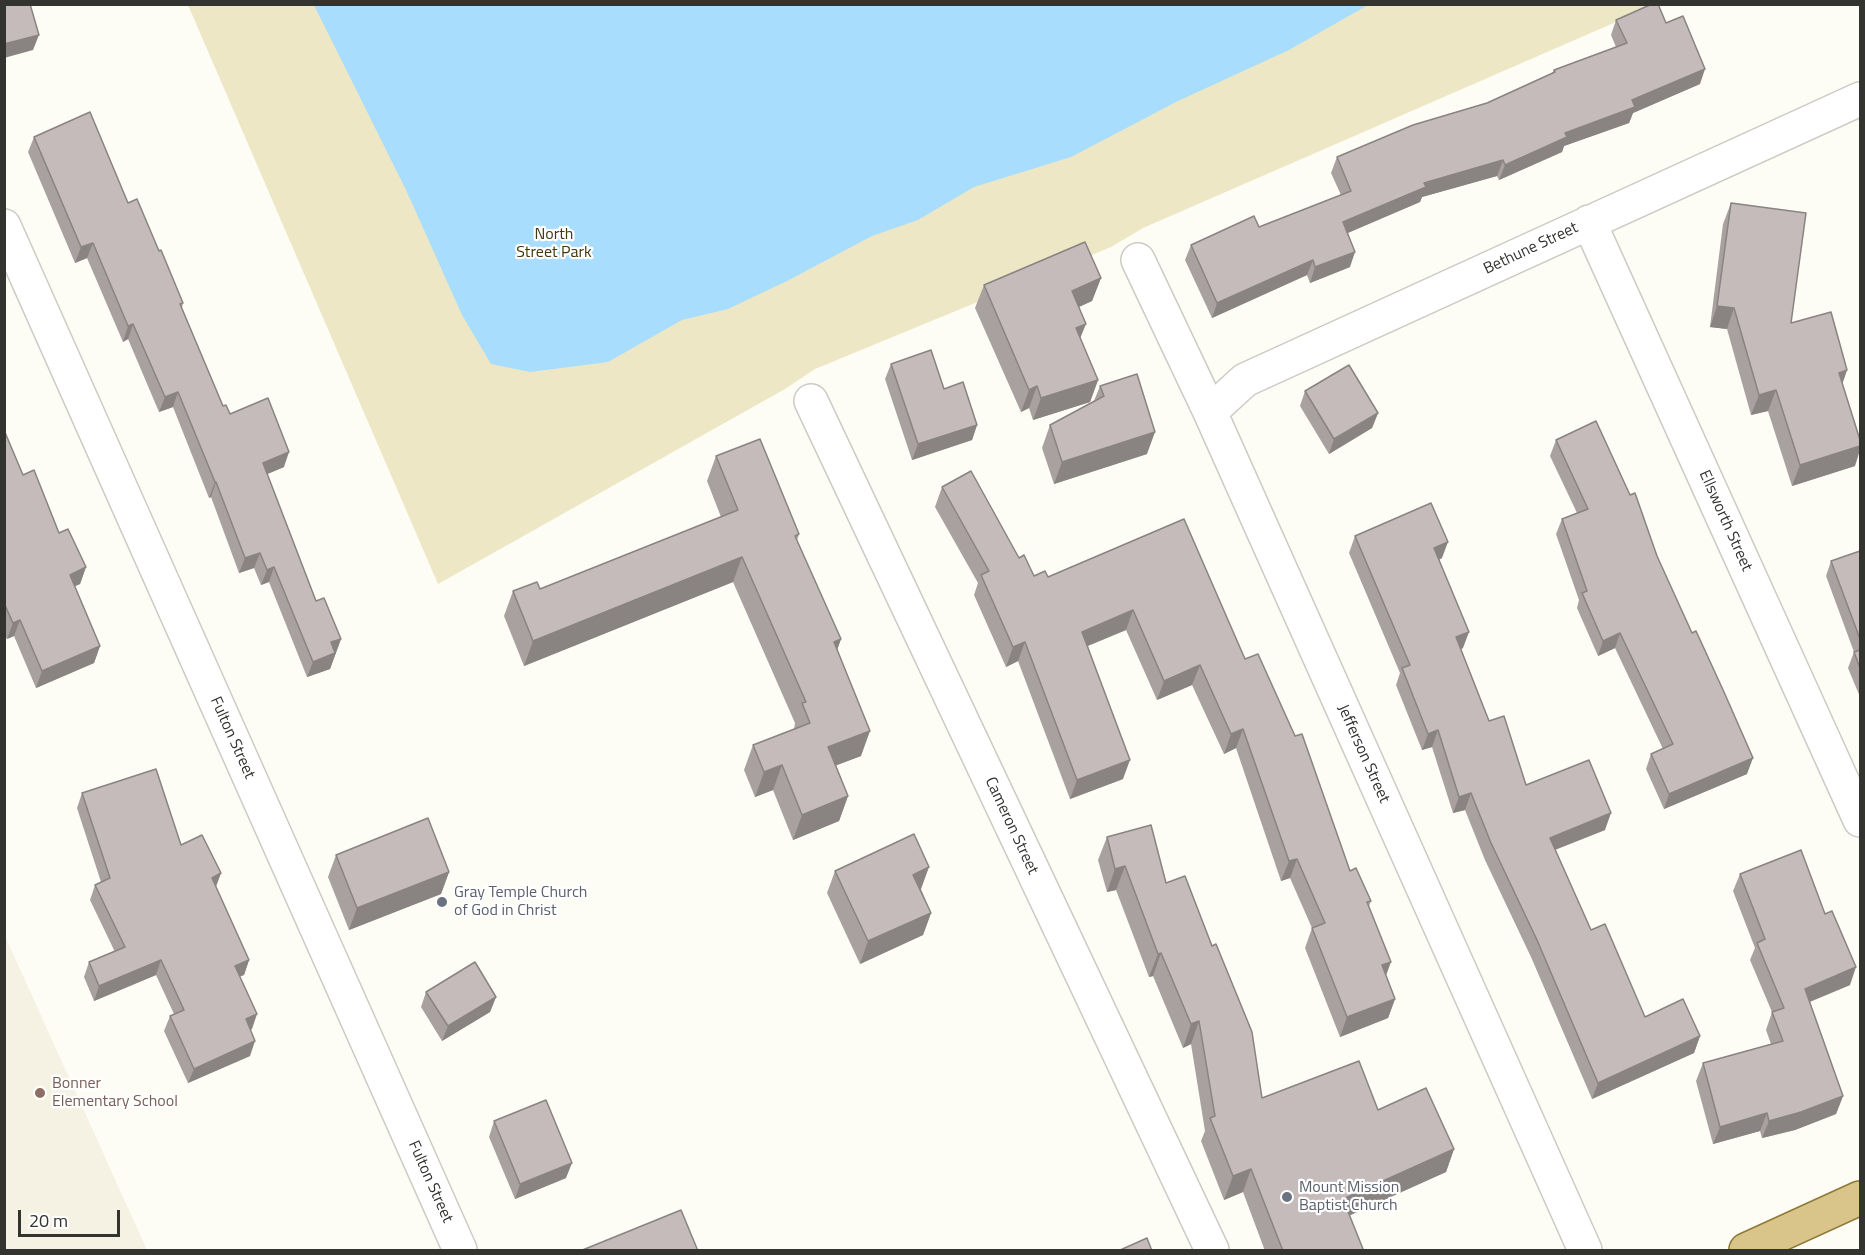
<!DOCTYPE html>
<html>
<head>
<meta charset="utf-8">
<style>
  body { margin:0 }
  #map { position:relative; width:1865px; height:1255px; overflow:hidden; background:#fdfcf5; font-family:"Titillium Web",sans-serif }
  canvas { display:block }
  .frame { position:absolute; inset:0; border:6px solid #333330; pointer-events:none }
  .scale { position:absolute; left:18px; top:1210px; width:102px; height:27px; box-sizing:border-box; border:3px solid #333330; border-top:0; padding-left:8px; font-size:18px; line-height:21px; white-space:nowrap; color:#333330; -webkit-text-stroke:4px #fff; paint-order:stroke }
</style>
</head>
<body>
<div id="map">
<canvas width="1865" height="1255"></canvas>
<div class="frame"></div>
<div class="scale">20 m</div>
</div>
<script>
const context = document.querySelector('canvas').getContext('2d');
context.lineJoin = 'round';
function fillPath(path, color) { context.fillStyle = color; context.fill(path, 'evenodd'); }
const shape = rows => new Path2D(rows.map(r => 'M' + r).join(''));
function strokePath(path, color, width, dash) { context.strokeStyle = color; context.lineWidth = width; context.lineCap = dash ? 'butt' : 'round'; context.setLineDash(dash || []); context.stroke(path); }
function label(font, color, halo, rows, align = 'center') {
  context.font = font + ' "Titillium Web",sans-serif'; context.lineWidth = 4.5; context.setLineDash([]); context.textBaseline = 'middle'; context.strokeStyle = halo; context.fillStyle = color; for (const [text, x, y, turn = 0] of rows) {
    context.save(); context.translate(x, y); context.rotate((+turn || 0) * Math.PI / 180); context.textAlign = isNaN(turn) ? turn : align; if (halo) context.strokeText(text, 0, 0); context.fillText(text, 0, 0); context.restore();
  }
}
fillPath(shape([
  [5,936,147,1250,5,1250]
]), '#f5f2e4');
fillPath(shape([
  [188,5,1655,5,1143,228,1111,247,815,369,785,389,438,584]
]), '#eee7c5');
fillPath(shape([
  [314,5,1368,5,1289,50,1178,101,1071,157,974,187,918,220,872,236,789,280,728,309,682,320,608,362,530,372,491,364,462,315,407,192]
]), '#a8ddfe');
const minor = shape([
  [1589,222,1860,820],
  [4,226,460,1250],
  [1138,260,1210,412,1585,1250],
  [811,401,1212,1250],
  [1210,412,1245,380,1860,99]
]);
const major = shape([
  [1746,1250,1860,1198]
]);
strokePath(minor, '#cccbc4', 36);
strokePath(major, '#8e7936', 36);
strokePath(minor, '#fff', 33);
strokePath(major, '#d9c589', 33);
fillPath(shape([
  [1616,20,1666,23,1700,84,1633,113,1629,123,1564,146,1562,152,1499,180,1497,176,1422,197,1420,202,1348,233,1350,267,1310,283,1307,275,1212,318,1185,260,1191,245,1259,227,1341,195,1331,173,1337,157,1487,103,1552,73,1554,70,1616,47,1611,35],
  [34,137,128,203,159,251,183,303,182,308,223,406,230,414,284,467,267,474,316,601,341,639,330,669,307,677,269,582,261,585,254,568,239,573,211,497,209,498,173,407,159,412,128,339,123,342,87,258,75,263,28,152],
  [1731,203,1791,323,1847,370,1842,384,1855,466,1792,486,1768,411,1751,415,1727,329,1710,327,1723,224],
  [1101,278,1092,301,1078,307,1080,339,1098,380,1090,402,1033,420,1029,408,1021,412,975,308,984,285],
  [891,364,944,389,977,425,972,440,912,460,885,379],
  [1100,386,1147,454,1054,484,1042,448,1050,425,1094,401],
  [1305,391,1378,413,1372,428,1329,454,1300,406],
  [4,430,23,475,59,533,86,567,80,584,75,586,100,646,94,663,36,688,14,636,7,639,4,634],
  [1556,440,1657,556,1747,774,1664,809,1646,769,1651,754,1663,749,1615,648,1598,656,1577,608,1579,600,1556,534,1562,519,1577,513,1550,456],
  [716,456,799,534,797,540,841,639,837,650,861,756,836,765,848,796,839,821,793,840,773,790,755,797,744,770,753,745,794,729,795,723,733,582,524,666,504,616,513,591,540,589,721,517,707,481],
  [942,487,1019,558,1034,576,1048,577,1184,519,1245,659,1350,871,1371,901,1369,906,1386,976,1395,999,1388,1018,1340,1037,1305,948,1312,928,1290,878,1281,881,1236,748,1224,754,1192,685,1157,700,1126,630,1088,646,1123,779,1070,799,1018,661,1006,667,974,595,978,583,935,507],
  [1355,536,1442,558,1439,560,1463,648,1461,649,1489,721,1526,785,1605,830,1555,850,1591,930,1645,1017,1700,1036,1694,1053,1592,1099,1531,957,1485,860,1465,810,1453,813,1432,747,1422,750,1396,685,1400,673,1349,553],
  [1860,551,1860,697,1848,668,1854,652,1826,576,1831,561],
  [82,793,181,845,221,873,216,887,249,960,244,975,239,976,252,1029,250,1030,250,1056,188,1083,164,1031,170,1016,174,1014,156,975,94,1001,84,977,89,962,115,952,90,900,95,885,101,882,77,808],
  [1107,837,1166,883,1262,1098,1378,1110,1454,1149,1446,1172,1349,1216,1362,1251,1265,1251,1243,1192,1224,1200,1201,1141,1205,1131,1191,1044,1183,1048,1153,976,1149,977,1116,890,1107,892,1098,860],
  [336,855,449,872,441,894,349,930,328,877],
  [835,871,921,889,931,913,923,935,860,964,827,893],
  [1740,874,1850,985,1810,1002,1843,1096,1836,1114,1795,1130,1762,1138,1760,1131,1713,1144,1696,1081,1703,1063,1771,1044,1766,1030,1772,1012,1750,960,1755,948,1733,891],
  [426,992,496,997,490,1012,442,1041,421,1007],
  [494,1121,566,1178,515,1199,489,1137]
]), '#a9a1a0');
fillPath(shape([
  [39,35,33,50,4,58,4,44],
  [1705,69,1700,84,1633,113,1629,123,1564,146,1562,152,1499,180,1505,165,1565,133,1632,100],
  [1503,160,1497,176,1422,197,1420,202,1338,237,1343,222,1424,183],
  [93,243,87,258,75,263,81,247],
  [1355,252,1350,267,1310,283,1315,267],
  [1313,260,1307,275,1212,318,1217,303],
  [1101,278,1092,301,1064,314,1072,291],
  [1717,306,1734,308,1727,329,1710,327],
  [133,324,128,339,123,342,128,326],
  [1086,324,1077,346,1076,328],
  [1847,370,1840,391,1839,373],
  [1098,380,1090,402,1033,420,1041,398],
  [1037,386,1029,408,1021,412,1029,390],
  [1776,390,1768,411,1751,415,1759,395],
  [178,392,173,407,159,412,165,397],
  [1378,413,1372,428,1329,454,1334,439],
  [977,425,972,440,912,460,918,444],
  [1155,432,1147,454,1054,484,1062,462],
  [1860,446,1860,450,1855,466,1792,486,1800,465],
  [289,452,284,467,258,478,263,463],
  [215,482,216,482,211,497,209,498],
  [1448,542,1442,558,1428,564,1434,548],
  [260,553,254,568,239,573,245,558],
  [742,557,733,582,524,666,533,641],
  [86,567,80,584,64,591,70,575],
  [274,567,269,582,261,585,267,570],
  [1133,610,1126,630,1075,651,1082,632],
  [20,620,14,636,7,639,13,623],
  [1469,632,1463,648,1450,654,1456,637],
  [1620,633,1615,648,1598,656,1603,641],
  [341,639,330,669,307,677,313,662,331,642],
  [841,639,832,664,834,642],
  [1025,642,1018,661,1006,667,1013,647],
  [100,646,94,663,36,688,42,671],
  [1200,665,1192,685,1157,700,1164,681],
  [1243,729,1236,748,1224,754,1231,734],
  [1438,730,1432,747,1422,750,1428,734],
  [870,731,861,756,819,772,828,747],
  [1753,758,1747,774,1664,809,1669,794],
  [1130,760,1123,779,1070,799,1077,780],
  [782,765,773,790,755,797,764,772],
  [1471,793,1465,810,1453,813,1459,797],
  [848,796,839,821,793,840,802,815],
  [1611,813,1605,830,1544,854,1550,838],
  [1297,859,1290,878,1281,881,1289,861],
  [1125,866,1116,890,1107,892,1115,869],
  [929,867,921,889,905,897,913,875],
  [449,872,441,894,349,930,357,908],
  [221,873,215,888,212,878],
  [931,913,923,935,860,964,868,941],
  [1161,953,1153,976,1149,977,1158,954],
  [161,960,156,975,94,1001,99,986],
  [249,960,244,975,229,981,235,966],
  [1391,962,1384,981,1382,965],
  [1856,967,1850,985,1799,1006,1805,989],
  [496,997,490,1012,442,1041,448,1026],
  [1395,999,1388,1018,1340,1037,1347,1017],
  [257,1014,252,1029,240,1034,246,1019],
  [1199,1021,1191,1044,1183,1048,1191,1024],
  [1700,1036,1694,1053,1592,1099,1598,1083],
  [255,1041,250,1056,188,1083,194,1069],
  [1843,1096,1836,1114,1795,1130,1762,1138,1769,1121],
  [1767,1113,1760,1131,1713,1144,1720,1127],
  [1454,1149,1446,1172,1334,1222,1343,1199],
  [572,1163,566,1178,515,1199,520,1184],
  [1251,1169,1243,1192,1224,1200,1233,1176]
]), '#898382');
const building = shape([
  [4,4,30,4,39,35,4,44,4,4],
  [1652,4,1658,4,1666,23,1683,16,1705,69,1632,100,1635,107,1565,133,1567,137,1505,165,1503,160,1424,183,1426,187,1343,222,1355,252,1315,267,1313,260,1217,303,1191,245,1254,216,1259,227,1351,191,1337,157,1413,125,1487,103,1555,72,1554,70,1627,43,1616,20,1652,4],
  [90,112,128,203,137,199,159,251,161,250,183,303,180,304,223,406,226,405,230,414,268,398,289,452,263,463,316,601,324,598,341,639,331,642,335,653,313,662,274,567,267,570,260,553,245,558,216,482,215,482,178,392,165,397,133,324,128,326,93,243,81,247,34,137,90,112],
  [1731,203,1806,213,1791,323,1831,312,1847,370,1839,373,1860,440,1860,446,1800,465,1776,390,1759,395,1734,308,1717,306,1731,203],
  [1085,242,1101,278,1072,291,1086,324,1076,328,1098,380,1041,398,1037,386,1029,390,984,285,1085,242],
  [931,350,944,389,963,382,977,425,918,444,891,364,931,350],
  [1349,365,1378,413,1334,439,1305,391,1349,365],
  [1137,374,1155,432,1062,462,1050,425,1104,396,1100,386,1137,374],
  [1596,421,1630,495,1635,493,1657,556,1692,633,1696,631,1724,692,1753,758,1669,794,1651,754,1673,744,1620,633,1603,641,1582,593,1587,591,1562,519,1588,509,1556,440,1596,421],
  [4,430,23,475,34,470,59,533,68,529,86,567,70,575,100,646,42,671,20,620,13,623,4,603,4,430],
  [760,439,799,534,795,536,841,639,834,642,870,731,828,747,848,796,802,815,782,765,764,772,753,745,810,723,802,703,806,702,742,557,533,641,513,591,537,582,540,589,738,510,716,456,760,439],
  [971,471,1019,558,1024,555,1034,576,1045,571,1048,577,1184,519,1245,659,1258,654,1295,736,1302,734,1350,871,1356,868,1371,901,1367,902,1391,962,1382,965,1395,999,1347,1017,1312,928,1325,923,1297,859,1289,861,1243,729,1231,734,1200,665,1164,681,1133,610,1082,632,1130,760,1077,780,1025,642,1013,647,981,575,989,571,942,487,971,471],
  [1431,503,1448,542,1434,548,1469,632,1456,637,1489,721,1504,716,1526,785,1589,760,1611,813,1550,838,1591,930,1605,924,1645,1017,1683,999,1700,1036,1598,1083,1537,940,1491,843,1471,793,1459,797,1438,730,1428,734,1402,668,1410,665,1355,536,1431,503],
  [1860,551,1860,639,1831,561,1860,551],
  [1860,650,1860,668,1854,652,1860,650],
  [156,769,181,845,202,835,221,873,212,878,249,960,235,966,257,1014,246,1019,255,1041,194,1069,170,1016,184,1010,161,960,99,986,89,962,125,947,95,885,110,878,82,793,156,769],
  [428,818,449,872,357,908,336,855,428,818],
  [1151,825,1166,883,1185,876,1212,946,1216,944,1252,1032,1262,1098,1359,1061,1378,1110,1426,1088,1454,1149,1343,1199,1363,1249,1360,1251,1283,1251,1251,1169,1233,1176,1210,1118,1215,1116,1199,1021,1191,1024,1161,953,1158,954,1125,866,1115,869,1107,837,1151,825],
  [914,834,929,867,913,875,931,913,868,941,835,871,914,834],
  [1801,850,1825,914,1832,911,1856,967,1805,989,1843,1096,1801,1112,1769,1121,1767,1113,1720,1127,1703,1063,1783,1041,1772,1012,1784,1008,1757,943,1765,939,1740,874,1801,850],
  [475,962,496,997,448,1026,426,992,475,962],
  [546,1100,572,1163,520,1184,494,1121,546,1100],
  [681,1210,698,1251,580,1251,681,1210],
  [1147,1238,1152,1251,1118,1251,1147,1238]
]);
fillPath(building, '#c4bbba');
strokePath(building, '#898382', 1.5);
for (const [x, y, r, color] of [
  [442,902,6,"#6b7280"],
  [40,1093,6,"#8d6e63"],
  [1287,1197,6,"#6b7280"]
]) { const dot = new Path2D(); dot.arc(x, y, r, 0, 2 * Math.PI); context.fillStyle = color; context.fill(dot); strokePath(dot, '#fff', 2); }
label('16px', '#41380d', '#fff', [
  ["North",554,235],
  ["Street Park",554,253]
]);
label('16px', '#333330', '#fff', [
  ["Bethune Street",1531,249,-25],
  ["Ellsworth Street",1725,521,66],
  ["Fulton Street",232,738,66],
  ["Jefferson Street",1363,754,66],
  ["Cameron Street",1011,826,65],
  ["Fulton Street",430,1182,66]
]);
label('16px', '#5b616d', '#fff', [
  ["Gray Temple Church",454,893],
  ["of God in Christ",454,911],
  ["Mount Mission",1299,1188],
  ["Baptist Church",1299,1206]
], 'left');
label('16px', '#785e54', '#fff', [
  ["Bonner",52,1084],
  ["Elementary School",52,1102]
], 'left');
</script>
</body>
</html>
